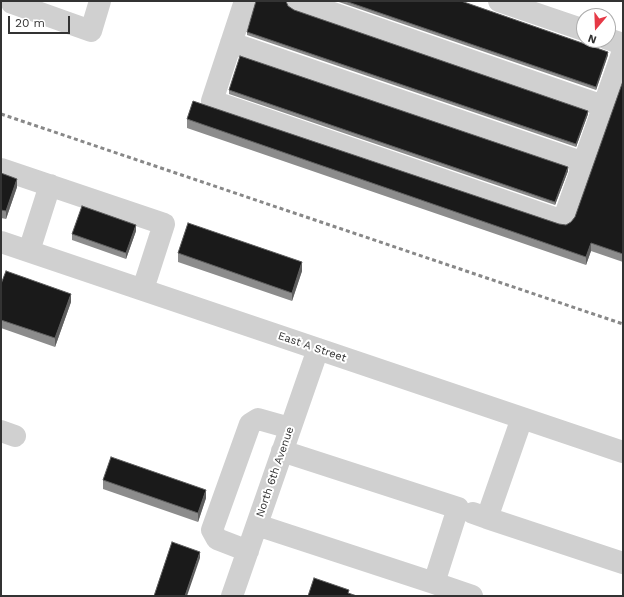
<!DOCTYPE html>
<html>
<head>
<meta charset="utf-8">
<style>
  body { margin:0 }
  #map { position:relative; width:624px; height:597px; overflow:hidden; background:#fff; font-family:"Work Sans",sans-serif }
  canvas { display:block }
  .frame { position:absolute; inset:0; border:2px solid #333; pointer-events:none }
  .north { position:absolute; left:576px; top:8px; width:40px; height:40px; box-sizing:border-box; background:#fff; border:1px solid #adadad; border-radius:50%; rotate:199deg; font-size:11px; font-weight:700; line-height:16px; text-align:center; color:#333 }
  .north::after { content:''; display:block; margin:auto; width:14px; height:18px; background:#e63946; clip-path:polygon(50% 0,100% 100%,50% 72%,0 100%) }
  .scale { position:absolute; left:8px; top:16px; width:62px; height:18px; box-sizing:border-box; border:2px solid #333; border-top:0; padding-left:5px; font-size:12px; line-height:14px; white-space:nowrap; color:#333; -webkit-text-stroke:3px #fff; paint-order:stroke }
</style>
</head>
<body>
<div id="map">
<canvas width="624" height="597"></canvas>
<div class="frame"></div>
<div class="north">N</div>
<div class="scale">20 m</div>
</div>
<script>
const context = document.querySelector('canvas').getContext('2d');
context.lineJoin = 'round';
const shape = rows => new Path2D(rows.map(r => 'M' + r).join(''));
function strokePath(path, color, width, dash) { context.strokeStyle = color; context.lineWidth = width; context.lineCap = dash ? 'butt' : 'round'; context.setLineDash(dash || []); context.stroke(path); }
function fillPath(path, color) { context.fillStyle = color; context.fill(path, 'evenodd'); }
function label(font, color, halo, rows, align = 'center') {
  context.font = font + ' "Work Sans",sans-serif'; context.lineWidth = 4; context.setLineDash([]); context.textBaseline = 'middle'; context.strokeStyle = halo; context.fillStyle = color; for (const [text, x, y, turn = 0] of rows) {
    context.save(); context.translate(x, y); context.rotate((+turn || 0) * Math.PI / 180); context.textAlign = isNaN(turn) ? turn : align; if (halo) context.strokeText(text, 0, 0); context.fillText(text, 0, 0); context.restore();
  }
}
strokePath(shape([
  [245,1,212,101,563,221,623,51],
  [298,1,603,106],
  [499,1,584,30],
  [12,3,91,31,100,1],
  [608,39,623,44],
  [231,43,584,163],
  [1,169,164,224,143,289],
  [1,242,623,452],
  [29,251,50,185],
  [1,431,15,436],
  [473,513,487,518,522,418],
  [487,518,623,563],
  [257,525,434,583,458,508,282,451],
  [248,551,217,539,212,530,250,424,258,419,290,428],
  [434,583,472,596],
  [232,596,318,349]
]), '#d0d0d0', 22);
strokePath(shape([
  [1,114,623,324]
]), '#888', 3, [4, 3]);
fillPath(shape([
  [336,1,461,1,608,55,596,90],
  [288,6,294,10,588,114,576,147,247,35,247,32],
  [623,81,623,262,591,251,586,265,187,128,187,119,559,224,566,225,571,222,575,217],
  [229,90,568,171,555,205,229,94],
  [1,173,17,187,6,219,1,218],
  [136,231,126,259,72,240,72,234],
  [178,253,302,271,292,301,178,262],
  [1,284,71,302,55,347,1,328],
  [103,480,206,498,198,522,103,489]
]), '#8c8c8c');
fillPath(shape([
  [608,52,608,55,596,90,596,87],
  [588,111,588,114,576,147,576,144],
  [568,167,568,171,555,205,555,202],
  [17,179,17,187,6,219,6,211],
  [136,225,136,231,126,259,126,253],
  [591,243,591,251,586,265,586,257],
  [302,262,302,271,292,301,292,293],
  [71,294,71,302,55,347,55,338],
  [206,490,206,498,198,522,198,513],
  [200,552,200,558,187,596,185,596]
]), '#5f5f5f');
const building = shape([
  [256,1,286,1,288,6,294,10,588,111,576,144,247,32,256,1],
  [345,1,461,1,608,52,596,87,345,1],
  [240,56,568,167,555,202,229,90,240,56],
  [623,81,623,254,591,243,586,257,187,119,193,101,559,224,566,225,571,222,575,217,623,81],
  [1,173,17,179,6,211,1,210,1,173],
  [82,206,136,225,126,253,72,234,82,206],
  [188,223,302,262,292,293,178,253,188,223],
  [6,271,71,294,55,338,1,320,1,284,6,271],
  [111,457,206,490,198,513,103,480,111,457],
  [172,542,200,552,185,596,154,596,172,542],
  [314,578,349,590,348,593,357,596,308,596,314,578]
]);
fillPath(building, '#1a1a1a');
strokePath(building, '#5f5f5f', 1);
label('11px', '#333', '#fff', [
  ["East A Street",312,347,19],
  ["North 6th Avenue",275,472,-71]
]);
</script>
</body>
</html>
